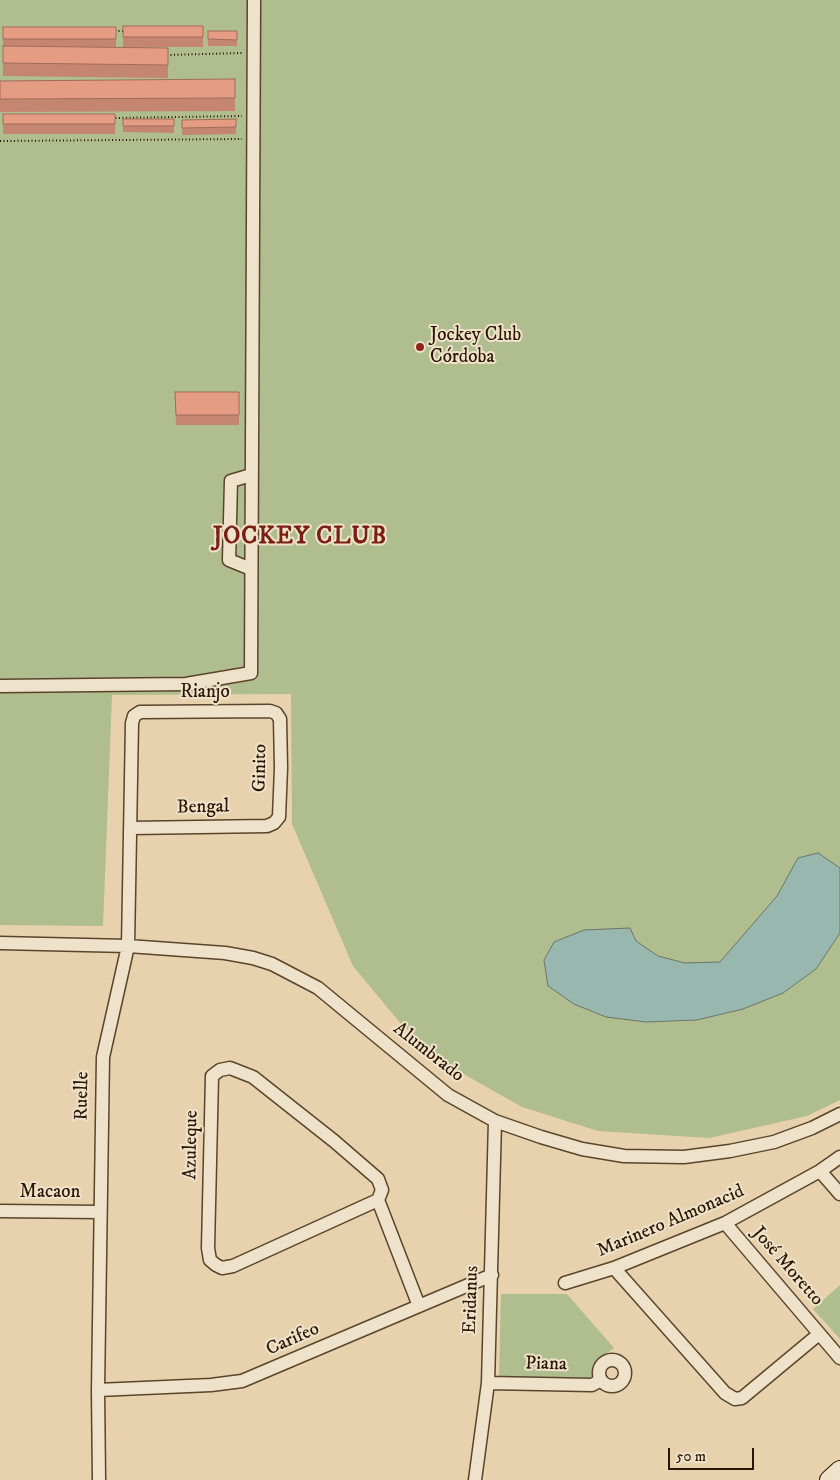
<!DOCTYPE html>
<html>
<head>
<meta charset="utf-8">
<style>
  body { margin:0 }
  #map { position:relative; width:840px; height:1480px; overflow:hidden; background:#e7d2ad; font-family:"IM FELL DW Pica",serif }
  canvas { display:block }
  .scale { position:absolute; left:668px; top:1448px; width:86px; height:22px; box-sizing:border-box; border:2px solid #2b1500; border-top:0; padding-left:6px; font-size:15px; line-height:18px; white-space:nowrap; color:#2b1500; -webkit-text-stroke:4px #efe2ca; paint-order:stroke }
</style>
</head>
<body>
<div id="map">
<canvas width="840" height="1480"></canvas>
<div class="scale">50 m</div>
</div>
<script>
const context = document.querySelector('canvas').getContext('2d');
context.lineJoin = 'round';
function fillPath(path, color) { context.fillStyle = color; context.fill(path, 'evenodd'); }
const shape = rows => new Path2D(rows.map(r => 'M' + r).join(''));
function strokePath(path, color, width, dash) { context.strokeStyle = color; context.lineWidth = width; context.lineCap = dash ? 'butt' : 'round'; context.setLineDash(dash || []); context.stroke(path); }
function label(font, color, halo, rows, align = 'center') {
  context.font = font + ' "IM FELL DW Pica",serif'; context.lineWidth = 4; context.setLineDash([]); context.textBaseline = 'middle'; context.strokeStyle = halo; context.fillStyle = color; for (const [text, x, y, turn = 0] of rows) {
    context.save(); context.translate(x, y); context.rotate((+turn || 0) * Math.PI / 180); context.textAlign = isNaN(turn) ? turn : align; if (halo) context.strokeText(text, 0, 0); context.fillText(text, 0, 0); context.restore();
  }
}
fillPath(shape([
  [0,0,840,0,840,1100,807,1116,709,1138,598,1131,522,1107,453,1068,401,1024,353,966,292,824,291,694,112,695,103,926,0,925],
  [840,1285,840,1339,813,1309],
  [501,1294,567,1294,614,1348,599,1359,592,1376,587,1380,499,1377]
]), '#b0bd8e');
const water = shape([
  [818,853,840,868,840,933,816,969,783,993,743,1009,697,1020,646,1022,606,1017,574,1004,548,986,544,960,554,942,584,930,630,928,636,941,658,956,685,963,720,962,777,896,798,858,818,853]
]);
fillPath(water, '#97b7af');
strokePath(water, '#6c7669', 1);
const minor = shape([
  [251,569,229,560,231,481,251,475],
  [0,686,186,684,251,673,254,0],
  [0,943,128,946,225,953,253,958,272,964,318,988,448,1095,495,1121,541,1137,582,1149,624,1156,684,1157,730,1151,774,1142,812,1128,840,1114],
  [820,1171,840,1194],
  [378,1200,233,1266,222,1268,216,1265,210,1260,208,1248,212,1076,220,1070,230,1068,253,1077,334,1141,378,1179,382,1190,378,1200,419,1306],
  [0,1211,100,1212],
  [725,1223,840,1358],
  [614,1268,725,1393,735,1399,742,1398,819,1334],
  [565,1283,614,1268,725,1223,820,1171,840,1157],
  '599 1373a13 13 0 1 1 26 0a13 13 0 1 1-26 0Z',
  [488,1383,592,1385,601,1380],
  [98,1390,211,1385,242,1381,492,1275],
  [99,1480,98,1390,103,1057,128,946,132,723,134,716,140,712,270,711,276,713,280,719,281,768,279,817,274,823,267,826,131,828],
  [475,1480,488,1383,495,1121]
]);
const secondary = shape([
  [829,1480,840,1470]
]);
strokePath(minor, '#5a442b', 15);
strokePath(secondary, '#2b1500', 20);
strokePath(shape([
  [115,31,125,31],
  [167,55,242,53],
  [112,118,242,116],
  [0,141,242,139]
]), '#2b1500', 2, [1, 2.5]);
strokePath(minor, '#efe2ca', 12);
strokePath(secondary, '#efe2ca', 18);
fillPath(shape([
  [123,26,203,26,203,47,123,47],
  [3,27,116,27,116,47,168,48,168,78,3,76],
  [208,31,237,31,237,46,208,46],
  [235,79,235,111,0,112,0,81],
  [3,114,115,114,115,134,3,134],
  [123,119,174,119,174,133,123,132],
  [236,119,236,134,182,135,182,120],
  [175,392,239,392,239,425,176,425]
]), '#c48671');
const building = shape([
  [123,26,203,26,203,37,123,37,123,26],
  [3,27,116,27,116,39,3,39,3,27],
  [208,31,237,31,237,40,208,39,208,31],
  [3,46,168,48,168,65,3,63,3,46],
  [235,79,235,98,0,99,0,81,235,79],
  [3,114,115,114,115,124,3,124,3,114],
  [123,119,174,119,174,126,123,126,123,119],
  [236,119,236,127,182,128,182,120,236,119],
  [175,392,239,392,239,415,176,415,175,392]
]);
fillPath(building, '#e49c83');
strokePath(building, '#a06d5c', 1);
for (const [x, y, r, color] of [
  [420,347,5,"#8f2418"]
]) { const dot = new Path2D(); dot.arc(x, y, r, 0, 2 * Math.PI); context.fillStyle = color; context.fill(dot); strokePath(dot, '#efe2ca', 2); }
label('19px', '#2b1500', '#efe2ca', [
  ["Jockey Club",430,336],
  ["Córdoba",430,358]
], 'left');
label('19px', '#2b1500', '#efe2ca', [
  ["Rianjo",205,693],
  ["Ginito",261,768,-89],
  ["Bengal",203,808,-1],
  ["Alumbrado",428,1053,38],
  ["Ruelle",83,1096,-89],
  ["Azuleque",192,1145,-89],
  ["Macaon",50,1193],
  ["Marinero Almonacid",671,1222,-23],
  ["José Moretto",787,1267,49],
  ["Eridanus",472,1300,-88],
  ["Carifeo",293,1340,-24],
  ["Piana",546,1365,1]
]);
context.letterSpacing = '1px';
label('bold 24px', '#7a1f14', '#efe2ca', [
  ["JOCKEY CLUB",300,538]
]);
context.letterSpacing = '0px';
</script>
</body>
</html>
